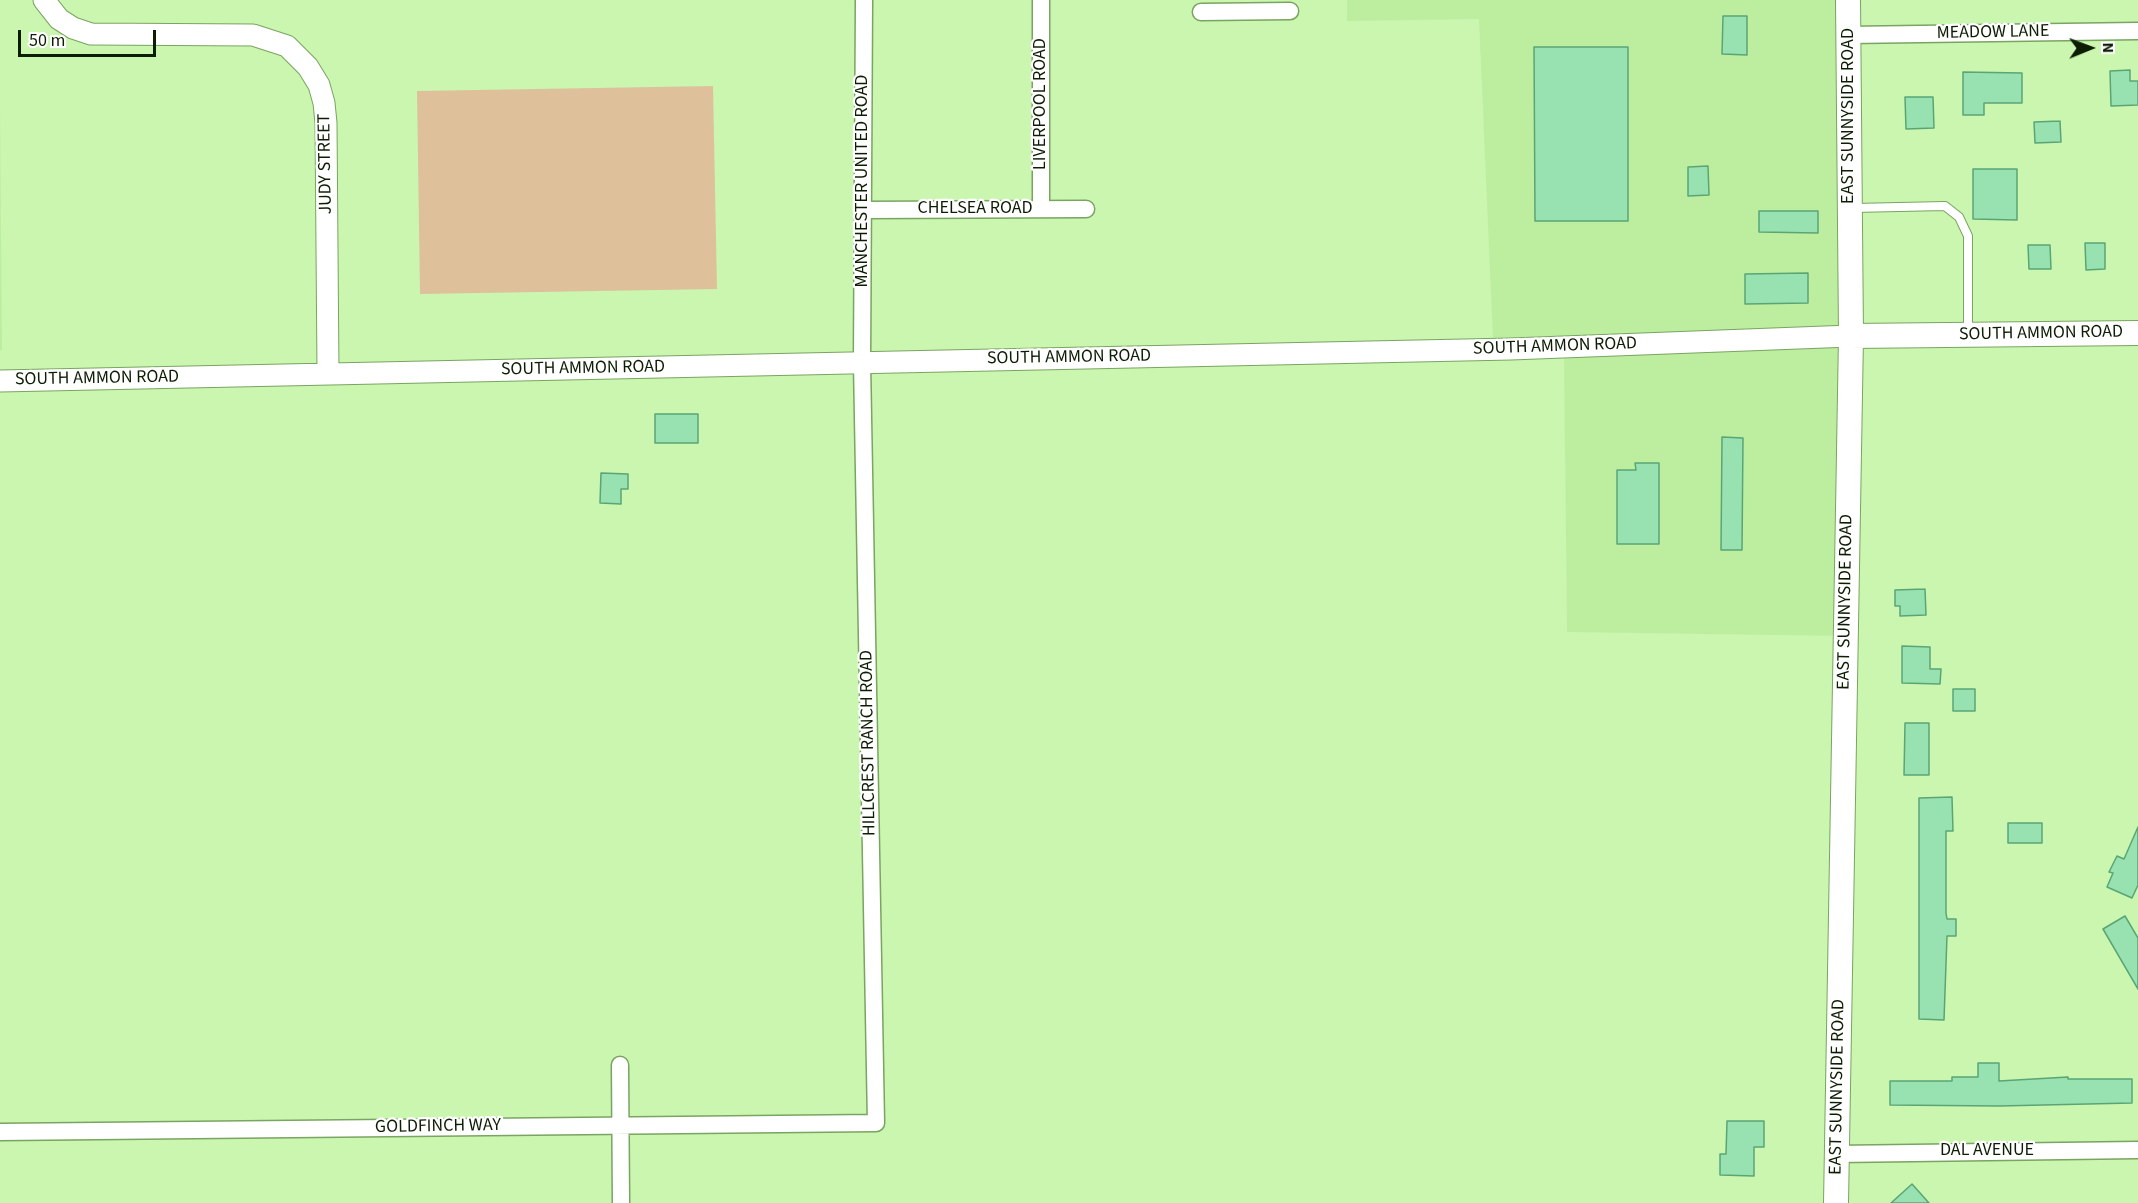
<!DOCTYPE html>
<html>
<head>
<meta charset="utf-8">
<style>
  body { margin:0 }
  #map { position:relative; width:2138px; height:1203px; overflow:hidden; background:#caf6b0; font-family:"Source Sans 3",sans-serif }
  canvas { display:block }
  .north { position:absolute; left:2060px; top:18px; width:60px; height:60px; -webkit-text-stroke:4px #fff; paint-order:stroke; rotate:89deg; font-size:16px; font-weight:700; line-height:24px; text-align:center; color:#0d1d03 }
  .north::after { content:''; display:block; margin:auto; width:21px; height:27px; background:#0d1d03; clip-path:polygon(50% 0,100% 100%,50% 72%,0 100%) }
  .scale { position:absolute; left:18px; top:30px; width:138px; height:27px; box-sizing:border-box; border:3px solid #0d1d03; border-top:0; padding-left:8px; font-size:18px; line-height:21px; white-space:nowrap; color:#0d1d03; -webkit-text-stroke:4px #fff; paint-order:stroke }
</style>
</head>
<body>
<div id="map">
<canvas width="2138" height="1203"></canvas>
<div class="north">N</div>
<div class="scale">50 m</div>
</div>
<script>
const context = document.querySelector('canvas').getContext('2d');
context.lineJoin = 'round';
function fillPath(path, color) { context.fillStyle = color; context.fill(path, 'evenodd'); }
const shape = rows => new Path2D(rows.map(r => 'M' + r).join(''));
function strokePath(path, color, width, dash) { context.strokeStyle = color; context.lineWidth = width; context.lineCap = dash ? 'butt' : 'round'; context.setLineDash(dash || []); context.stroke(path); }
function label(font, color, halo, rows, align = 'center') {
  context.font = font + ' "Source Sans 3",sans-serif'; context.lineWidth = 4.5; context.setLineDash([]); context.textBaseline = 'middle'; context.strokeStyle = halo; context.fillStyle = color; for (const [text, x, y, turn = 0] of rows) {
    context.save(); context.translate(x, y); context.rotate((+turn || 0) * Math.PI / 180); context.textAlign = isNaN(turn) ? turn : align; if (halo) context.strokeText(text, 0, 0); context.fillText(text, 0, 0); context.restore();
  }
}
fillPath(shape([
  [1347,0,1848,0,1845,636,1567,632,1564,348,1493,339,1479,19,1347,21],
  [0,108,2,350,0,350]
]), '#bdeea0');
fillPath(shape([
  [713,86,717,289,420,294,417,91]
]), '#dec19b');
const building = shape([
  [1723,16,1747,16,1747,55,1722,54,1723,16],
  [1534,47,1628,47,1628,221,1535,221,1534,47],
  [2130,70,2130,81,2138,81,2138,105,2111,106,2110,71,2130,70],
  [1963,72,2022,73,2022,103,1984,103,1984,115,1963,115,1963,72],
  [1905,97,1933,97,1934,128,1906,129,1905,97],
  [2060,121,2061,142,2035,143,2034,122,2060,121],
  [1708,166,1709,195,1688,196,1688,167,1708,166],
  [1973,169,2017,169,2017,220,1973,219,1973,169],
  [1759,211,1818,211,1818,233,1759,232,1759,211],
  [2085,243,2105,243,2105,269,2086,270,2085,243],
  [2028,245,2050,245,2051,269,2029,269,2028,245],
  [1808,273,1808,303,1745,304,1745,274,1808,273],
  [655,414,698,414,698,443,655,443,655,414],
  [1722,437,1743,438,1742,550,1721,550,1722,437],
  [1635,463,1659,463,1659,544,1617,544,1617,470,1636,470,1635,463],
  [601,473,628,474,628,489,621,489,621,504,600,503,601,473],
  [1925,589,1926,615,1900,616,1900,606,1895,606,1895,590,1925,589],
  [1902,646,1930,647,1930,669,1941,669,1940,684,1902,683,1902,646],
  [1953,689,1975,689,1975,711,1953,711,1953,689],
  [1905,723,1929,723,1929,775,1904,775,1905,723],
  [1952,797,1953,831,1946,831,1946,913,1947,919,1956,919,1956,936,1947,936,1944,1020,1919,1019,1919,798,1952,797],
  [2008,823,2042,823,2042,843,2008,843,2008,823],
  [2138,827,2138,885,2132,898,2107,887,2113,873,2109,872,2117,856,2124,859,2138,827],
  [2125,916,2138,938,2138,989,2103,929,2125,916],
  [1978,1063,1999,1063,1999,1081,2068,1077,2068,1079,2132,1079,2132,1103,1999,1106,1890,1105,1890,1081,1952,1081,1952,1077,1978,1077,1978,1063],
  [1727,1121,1764,1121,1764,1147,1754,1147,1754,1176,1720,1175,1720,1154,1726,1154,1727,1121],
  [1912,1184,1929,1203,1891,1203,1912,1184]
]);
fillPath(building, '#97e2b0');
strokePath(building, '#5ba575', 1.5);
const service = shape([
  [1853,208,1945,206,1959,217,1968,236,1968,332]
]);
const minor = shape([
  [1201,12,1290,11],
  [1848,35,2138,31],
  [1041,209,1041,0],
  [863,210,1086,209],
  [620,1065,621,1203],
  [0,1132,876,1123,862,363,864,0],
  [1837,1154,2138,1150]
]);
const tertiary = shape([
  [44,0,59,19,73,28,91,34,253,35,287,46,308,67,319,85,324,103,326,123,328,374],
  [0,381,1511,349,1851,336]
]);
const secondary = shape([
  [1851,336,2138,333],
  [1836,1203,1851,336,1848,0]
]);
strokePath(service, '#7aa461', 10);
strokePath(minor, '#7aa461', 19);
strokePath(tertiary, '#7aa461', 23);
strokePath(secondary, '#7aa461', 26);
strokePath(service, '#fff', 8);
strokePath(minor, '#fff', 16);
strokePath(tertiary, '#fff', 21);
strokePath(secondary, '#fff', 24);
label('18px', '#0d1d03', '#fff', [
  ["MEADOW LANE",1993,33,-1],
  ["LIVERPOOL ROAD",1041,104,-90],
  ["EAST SUNNYSIDE ROAD",1849,116,-90],
  ["JUDY STREET",326,164,-91],
  ["MANCHESTER UNITED ROAD",863,181,-90],
  ["CHELSEA ROAD",975,209],
  ["SOUTH AMMON ROAD",2041,334,-1],
  ["SOUTH AMMON ROAD",1555,347,-2],
  ["SOUTH AMMON ROAD",1069,358,-1],
  ["SOUTH AMMON ROAD",583,369,-1],
  ["SOUTH AMMON ROAD",97,379,-1],
  ["EAST SUNNYSIDE ROAD",1846,602,-89],
  ["HILLCREST RANCH ROAD",869,743,-91],
  ["EAST SUNNYSIDE ROAD",1838,1087,-89],
  ["GOLDFINCH WAY",438,1127,-1],
  ["DAL AVENUE",1987,1151]
]);
</script>
</body>
</html>
